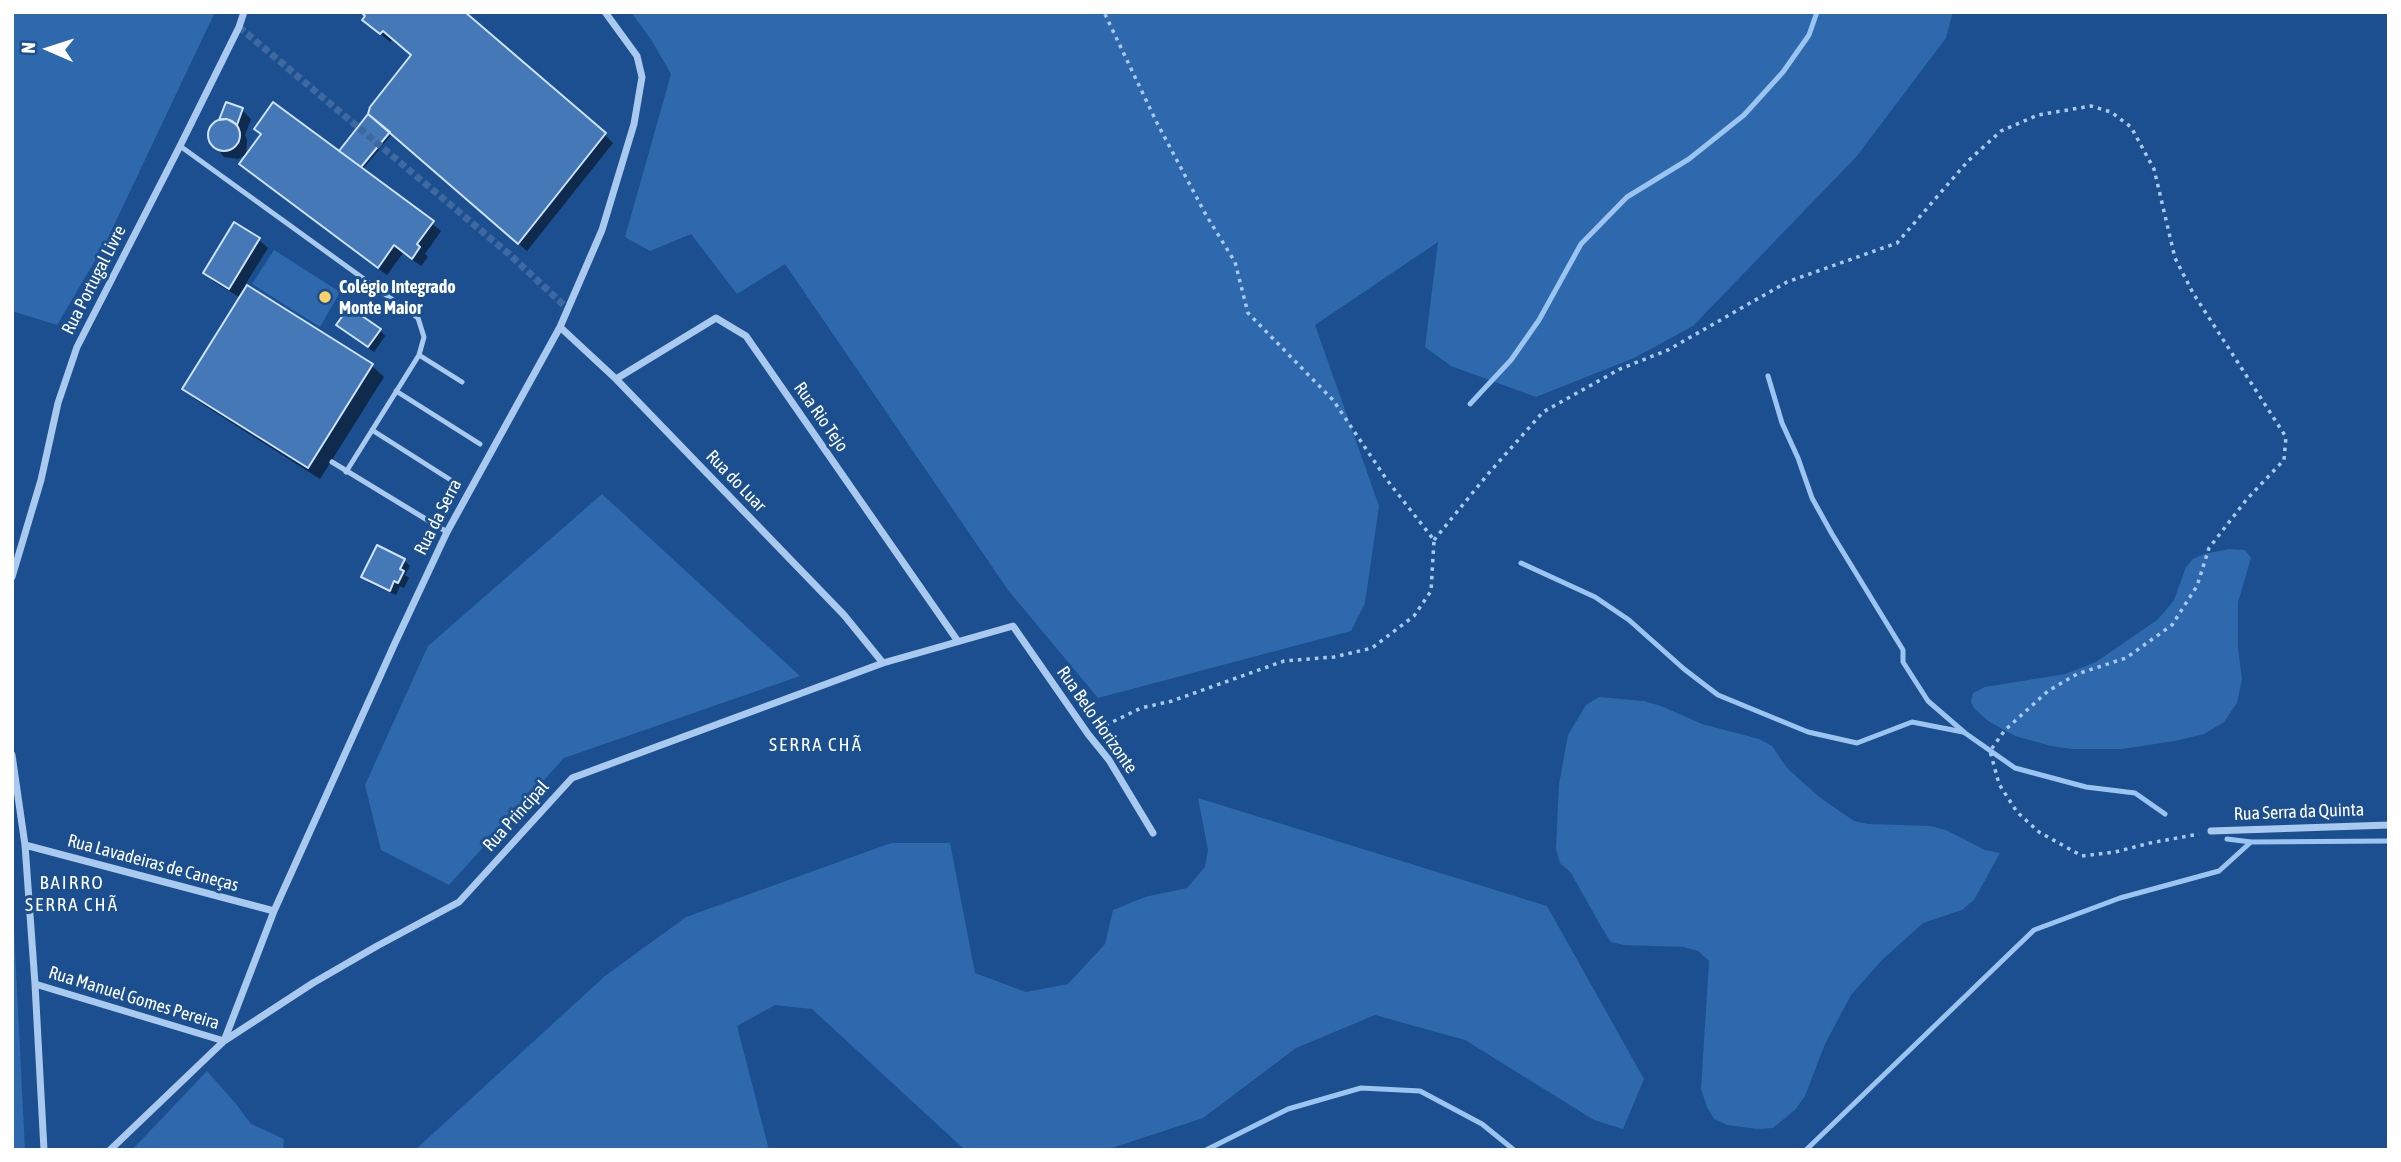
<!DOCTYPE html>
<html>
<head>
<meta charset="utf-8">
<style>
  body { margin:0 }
  #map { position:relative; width:2401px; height:1162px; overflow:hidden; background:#1b4f8f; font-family:"Asap Condensed",sans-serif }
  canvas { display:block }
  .frame { position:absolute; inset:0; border:14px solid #fff; pointer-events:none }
  .north { position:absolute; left:14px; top:14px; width:70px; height:70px; -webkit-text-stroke:5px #1b4f8f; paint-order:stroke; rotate:273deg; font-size:19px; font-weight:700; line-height:28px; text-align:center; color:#fff }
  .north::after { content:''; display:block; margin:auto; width:24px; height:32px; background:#fff; clip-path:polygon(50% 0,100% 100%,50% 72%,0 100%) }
</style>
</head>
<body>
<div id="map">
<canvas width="2401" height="1162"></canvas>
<div class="frame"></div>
<div class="north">N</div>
</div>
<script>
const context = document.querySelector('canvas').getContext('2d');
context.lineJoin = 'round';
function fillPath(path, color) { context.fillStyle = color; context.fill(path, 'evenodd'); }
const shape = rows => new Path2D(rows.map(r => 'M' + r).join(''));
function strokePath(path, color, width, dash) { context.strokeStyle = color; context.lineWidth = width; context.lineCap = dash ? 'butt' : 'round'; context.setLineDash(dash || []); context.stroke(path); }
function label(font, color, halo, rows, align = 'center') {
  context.font = font + ' "Asap Condensed",sans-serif'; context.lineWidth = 6; context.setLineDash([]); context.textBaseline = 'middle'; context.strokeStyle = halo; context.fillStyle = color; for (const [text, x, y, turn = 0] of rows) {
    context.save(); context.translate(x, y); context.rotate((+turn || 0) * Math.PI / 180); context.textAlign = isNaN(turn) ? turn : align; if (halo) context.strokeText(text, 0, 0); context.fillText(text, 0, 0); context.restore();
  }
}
fillPath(shape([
  [12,12,215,12,106,242,57,325,12,311],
  [631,12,1953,12,1946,38,1857,156,1693,326,1634,358,1536,397,1451,366,1425,347,1438,242,1315,325,1379,506,1365,603,1351,631,1098,698,1008,590,785,264,737,294,691,234,650,251,625,237,671,74,652,41],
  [274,250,340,292,320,327,252,284],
  [602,494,800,676,564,758,449,885,381,850,365,785,428,646],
  [2229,549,2245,550,2251,558,2238,602,2238,649,2242,679,2237,703,2224,722,2204,734,2175,741,2122,749,2072,749,2051,746,2015,736,1988,721,1974,708,1971,702,1973,693,1985,687,2065,674,2096,662,2157,620,2166,610,2174,600,2186,567,2193,559,2204,554],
  [1599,697,1644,701,1661,706,1702,724,1759,739,1772,746,1787,768,1818,796,1854,821,1868,824,1930,826,1946,830,1985,850,2000,853,1974,900,1962,910,1923,923,1881,961,1851,995,1825,1044,1805,1096,1795,1110,1773,1128,1757,1129,1727,1125,1714,1119,1707,1107,1701,1089,1709,961,1698,951,1684,947,1624,945,1611,942,1603,930,1571,873,1560,863,1556,849,1559,784,1568,735,1586,705],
  [1198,798,1547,906,1644,1079,1623,1129,1594,1120,1465,1040,1375,1015,1296,1048,1203,1118,1106,1150,965,1150,812,1009,775,1005,737,1026,769,1150,415,1150,605,976,686,917,891,843,950,843,975,973,1026,992,1068,984,1105,944,1113,910,1145,897,1187,888,1205,867,1208,850],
  [12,889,25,1150,12,1150],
  [207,1071,236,1104,251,1124,284,1139,283,1150,132,1150]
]), '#2e69ad');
fillPath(shape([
  [364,20,604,134,613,143,527,251,392,134,362,170,441,231,425,254,428,257,421,266,403,253,387,275,250,173,241,164,339,153,413,55,393,39,390,42],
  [227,104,242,110,251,119,245,135,247,140,246,154,238,159,224,157,209,139,210,129,221,121],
  [259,240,268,248,245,285,372,366,384,377,320,479,196,400,184,388,241,298,214,282,205,273],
  [344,330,380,330,385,336,374,352],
  [404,560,410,566,405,575,409,578,404,588,400,586,396,595,369,583,364,577]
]), '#0007');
strokePath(shape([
  [1768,376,1782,423,1798,458,1812,498,1832,534,1903,650,1903,662,1928,701,1965,733,2015,768,2086,787,2135,793,2165,814],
  [1470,404,1511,360,1539,320,1581,244,1627,197,1689,159,1744,115,1783,72,1809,35,1817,12],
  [1521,563,1595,597,1629,620,1684,669,1718,695,1808,732,1857,743,1912,722,1963,732],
  [2227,839,2251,842,2389,841],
  [1206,1150,1288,1109,1361,1088,1420,1091,1482,1124,1514,1150],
  [1806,1150,2034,930,2120,898,2219,871,2251,842]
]), '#9cc4f0', 5);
const building = shape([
  [361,12,465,12,606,133,518,244,368,114,370,107,411,55,383,31,380,34,362,20,365,16,361,12],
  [226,102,243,108,237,125,227,119,219,120,226,102],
  [273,102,434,221,417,244,420,247,412,259,394,245,378,268,239,164,261,134,254,129,273,102],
  [368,114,390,132,361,167,339,151,368,114],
  '208 135a16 16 0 1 1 32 0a16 16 0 1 1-32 0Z',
  [234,222,260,238,229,289,203,273,234,222],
  [247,285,373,364,308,468,182,389,247,285],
  [349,307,381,329,368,347,336,325,349,307],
  [377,545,405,559,400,569,404,571,398,583,394,581,390,591,361,577,377,545]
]);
fillPath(building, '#4478b7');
strokePath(building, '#cfe3fa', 2);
strokePath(shape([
  [239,27,509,254,568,309]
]), '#3d69a0', 7, [7, 3.5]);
strokePath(shape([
  [1434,540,1488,474,1543,412,1620,369,1668,350,1787,282,1897,243,1968,161,2001,131,2038,115,2091,106,2111,112,2131,127,2154,169,2175,258,2193,293,2286,437,2284,460,2247,499,2209,548,2197,586,2172,625,2126,658,2077,674,2048,691,2005,730,1990,751,1999,784,2017,812,2039,832,2082,856,2115,852,2150,843,2199,834],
  [1098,729,1141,708,1172,701,1284,661,1334,657,1372,648,1414,616,1431,591,1434,540,1387,480,1333,400,1248,313,1235,262,1206,215,1156,121,1104,12]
]), '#a9c9ee', 3.5, [3.5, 5]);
strokePath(shape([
  [180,146,418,318,424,337,419,355,346,472],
  [419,355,462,382],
  [396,391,480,444],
  [372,430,457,484],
  [332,462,447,532]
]), '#a9c9ee', 5);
strokePath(shape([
  [560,327,616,379,844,615,883,663],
  [616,379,716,318,746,336,957,640],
  [12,577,41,480,58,403,77,347,180,146,239,27,244,12],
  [12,755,25,845,35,984,44,1150],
  [2211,831,2389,825],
  [25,845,274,911],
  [35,984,224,1041,274,911,395,643,447,532,560,327,602,230,634,124,642,77,637,56,605,12],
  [110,1150,224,1041,313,983,377,946,459,902,572,778,883,663,1013,626,1088,734,1109,760,1153,833]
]), '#a9c9ee', 7);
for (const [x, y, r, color] of [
  [325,297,7,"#ffd166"]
]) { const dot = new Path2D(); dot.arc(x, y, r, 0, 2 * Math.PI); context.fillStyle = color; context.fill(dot); strokePath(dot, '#1b4f8f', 2.5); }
label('18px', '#fff', '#1b4f8f', [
  ["Rua Portugal Livre",94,280,-63],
  ["Rua Rio Tejo",821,417,55],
  ["Rua do Luar",736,481,46],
  ["Rua da Serra",438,517,-63],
  ["Rua Belo Horizonte",1097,720,55],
  ["Rua Serra da Quinta",2299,812,-2],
  ["Rua Principal",516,816,-48],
  ["Rua Lavadeiras de Caneças",153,863,15],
  ["Rua Manuel Gomes Pereira",134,998,17]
]);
label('bold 18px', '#fff', '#1b4f8f', [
  ["Colégio Integrado",339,287],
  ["Monte Maior",339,308]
], 'left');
context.letterSpacing = '2px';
label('19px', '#fff', '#1b4f8f', [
  ["SERRA CHÃ",816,745],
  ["BAIRRO",72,883],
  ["SERRA CHÃ",72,905]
]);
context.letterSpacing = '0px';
</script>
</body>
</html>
